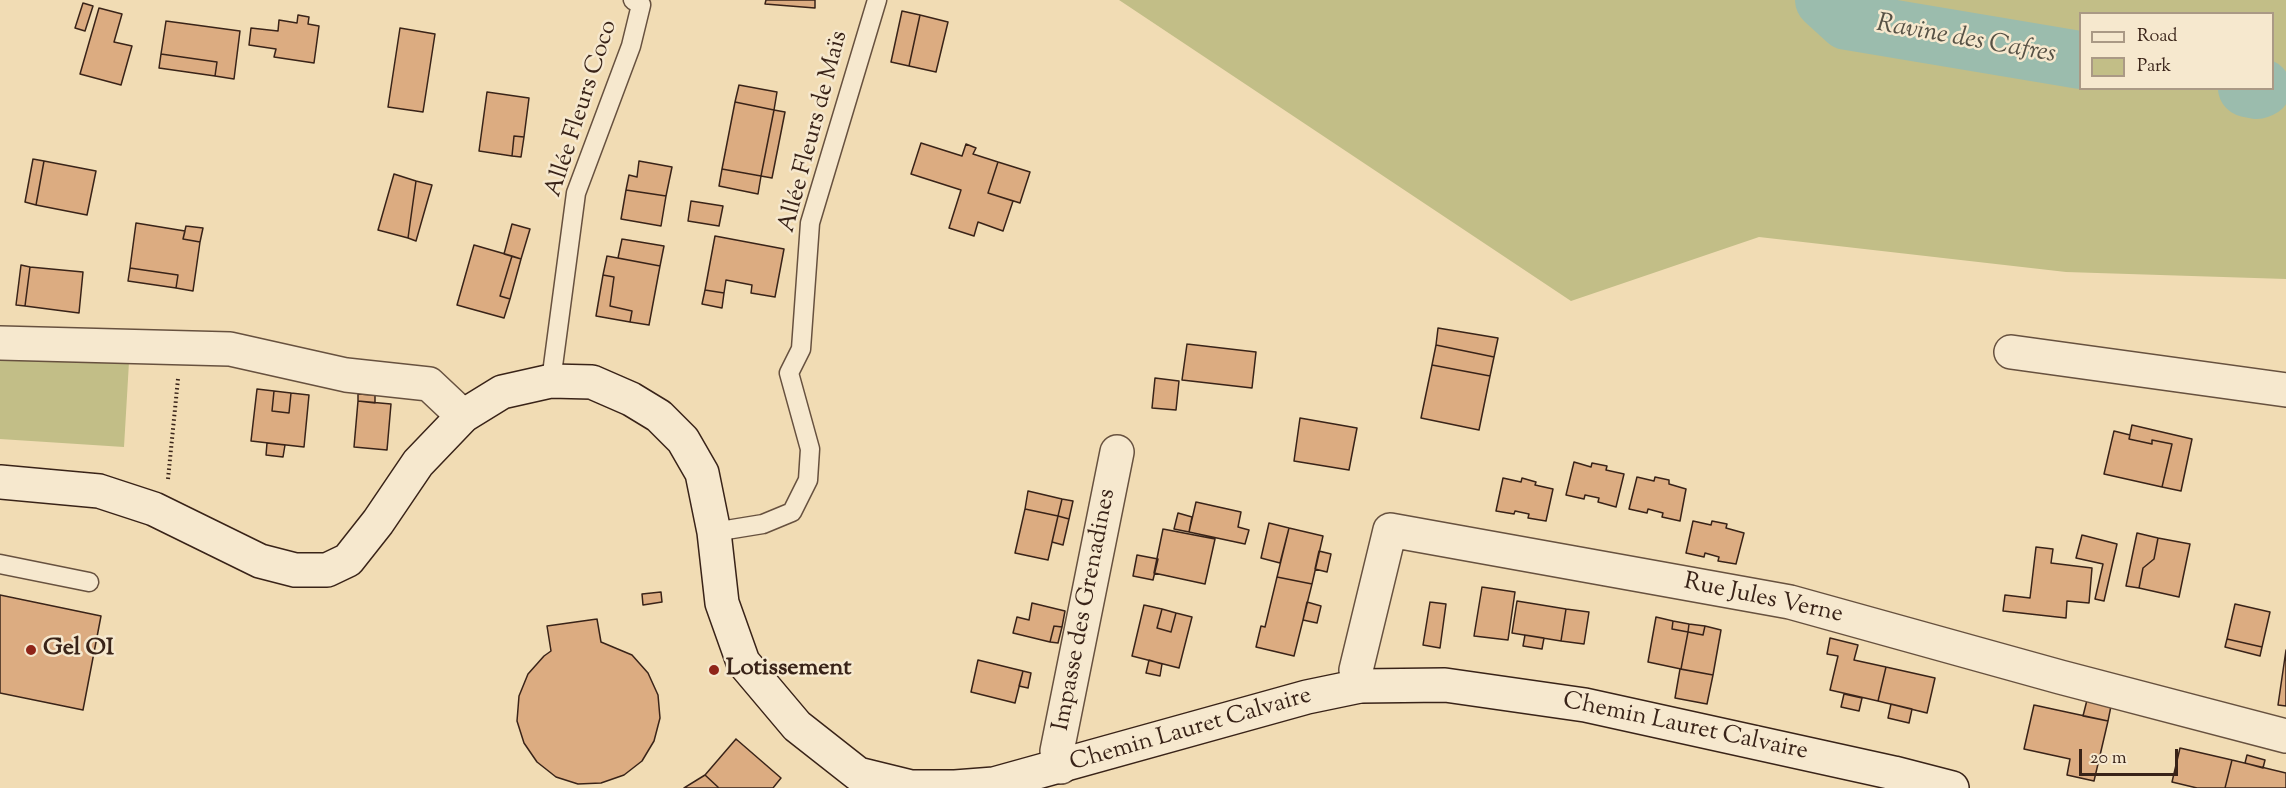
<!DOCTYPE html>
<html>
<head>
<meta charset="utf-8">
<style>
  body { margin:0 }
  #map { position:relative; width:2286px; height:788px; overflow:hidden; background:#f1dcb4; font-family:"Sorts Mill Goudy",serif }
  canvas { display:block }
  .legend { position:absolute; left:2079px; top:12px; width:195px; height:78px; box-sizing:border-box; background:#f6e8ce; border:2px solid #aa9985; margin:0; padding:8px 10px; list-style:none; font-size:18px; color:#392318 }
  .legend li { display:flex; align-items:center; gap:12px; height:30px }
  .legend b { width:30px; border:2px solid #aa9985 }
  .scale { position:absolute; left:2079px; top:749px; width:99px; height:27px; box-sizing:border-box; border:3px solid #392318; border-top:0; padding-left:8px; font-size:18px; line-height:21px; white-space:nowrap; color:#392318; -webkit-text-stroke:4px #f6e8ce; paint-order:stroke }
</style>
</head>
<body>
<div id="map">
<canvas width="2286" height="788"></canvas>
<ul class="legend">
<li><b style="height:8px;background:#f6e8ce"></b>Road</li>
<li><b style="height:16px;background:#c2be87"></b>Park</li>
</ul>
<div class="scale">20 m</div>
</div>
<script>
const context = document.querySelector('canvas').getContext('2d');
context.lineJoin = 'round';
function fillPath(path, color) { context.fillStyle = color; context.fill(path, 'evenodd'); }
const shape = rows => new Path2D(rows.map(r => 'M' + r).join(''));
function strokePath(path, color, width, dash) { context.strokeStyle = color; context.lineWidth = width; context.lineCap = dash ? 'butt' : 'round'; context.setLineDash(dash || []); context.stroke(path); }
function label(font, color, halo, rows, align = 'center') {
  context.font = font + ' "Sorts Mill Goudy",serif'; context.lineWidth = 5; context.setLineDash([]); context.textBaseline = 'middle'; context.strokeStyle = halo; context.fillStyle = color; for (const [text, x, y, turn = 0] of rows) {
    context.save(); context.translate(x, y); context.rotate((+turn || 0) * Math.PI / 180); context.textAlign = isNaN(turn) ? turn : align; if (halo) context.strokeText(text, 0, 0); context.fillText(text, 0, 0); context.restore();
  }
}
fillPath(shape([
  [1119,0,2286,0,2286,279,2066,272,1759,237,1571,301],
  [2080,14,2272,14,2272,88,2080,88],
  [0,354,129,362,124,447,0,439]
]), '#c2be87');
strokePath(shape([
  [1824,0,1847,21,2080,60],
  [2247,88,2257,90,2262,88]
]), '#9bbcad', 58);
const building = shape([
  [766,0,815,0,815,8,765,4,766,0],
  [83,3,93,6,85,31,75,28,83,3],
  [99,8,122,14,114,42,132,46,121,85,80,74,99,8],
  [902,11,920,15,909,66,891,62,902,11],
  [298,15,309,17,308,24,319,26,314,63,274,57,276,49,249,45,251,28,278,31,279,20,297,23,298,15],
  [920,15,948,22,936,72,909,66,920,15],
  [166,21,240,31,234,79,215,76,217,62,161,54,166,21],
  [400,28,435,34,423,112,388,107,400,28],
  [161,54,217,62,215,76,159,68,161,54],
  [739,85,777,92,774,110,735,102,739,85],
  [487,92,529,98,524,137,514,136,512,156,479,151,487,92],
  [735,102,774,110,761,176,722,169,735,102],
  [774,110,785,112,772,178,761,176,774,110],
  [514,136,524,137,521,157,512,156,514,136],
  [921,143,962,156,966,144,976,148,973,154,998,162,988,193,1013,201,1003,231,978,222,974,236,949,228,961,190,911,174,921,143],
  [33,159,44,161,36,205,25,202,33,159],
  [44,161,96,171,87,215,36,205,44,161],
  [639,161,672,167,666,196,626,190,629,175,637,177,639,161],
  [998,162,1030,172,1020,203,988,193,998,162],
  [722,169,761,176,758,194,719,186,722,169],
  [394,174,416,181,408,238,378,230,394,174],
  [416,181,432,185,416,241,408,238,416,181],
  [626,190,666,196,661,226,621,219,626,190],
  [691,201,723,206,719,226,688,221,691,201],
  [136,223,185,231,183,239,200,242,193,291,176,288,178,275,130,268,136,223],
  [512,224,530,229,521,259,504,254,512,224],
  [186,226,203,228,200,242,183,239,186,226],
  [715,236,784,249,775,297,751,293,752,285,726,280,724,293,705,290,715,236],
  [622,239,664,246,660,266,618,258,622,239],
  [474,245,512,256,500,296,510,299,504,318,457,305,474,245],
  [512,256,521,259,510,299,500,296,512,256],
  [607,256,660,266,649,325,630,322,632,311,610,306,614,277,603,275,607,256],
  [21,265,30,267,25,306,16,305,21,265],
  [30,267,83,272,79,313,25,306,30,267],
  [130,268,178,275,176,288,128,281,130,268],
  [603,275,614,277,610,306,632,311,630,322,596,316,603,275],
  [705,290,724,293,722,308,702,304,705,290],
  [1438,328,1498,338,1494,357,1436,345,1438,328],
  [1187,344,1256,352,1252,388,1182,380,1187,344],
  [1436,345,1494,357,1490,376,1432,365,1436,345],
  [1432,365,1490,376,1479,430,1421,418,1432,365],
  [1155,378,1179,381,1176,410,1152,408,1155,378],
  [257,389,274,391,272,411,289,413,291,393,309,395,304,447,251,441,257,389],
  [274,391,291,393,289,413,272,411,274,391],
  [358,394,375,395,375,403,358,401,358,394],
  [358,401,391,404,387,450,354,447,358,401],
  [1300,418,1357,428,1349,470,1294,461,1300,418],
  [2132,425,2192,439,2181,491,2162,487,2172,444,2152,440,2152,444,2129,439,2132,425],
  [2114,431,2130,435,2129,439,2152,444,2152,440,2172,444,2162,487,2104,474,2114,431],
  [267,443,285,445,283,457,266,455,267,443],
  [1574,462,1591,467,1592,463,1607,466,1606,470,1624,474,1616,507,1598,502,1599,498,1585,495,1584,499,1566,495,1574,462],
  [1637,477,1654,481,1655,477,1669,480,1669,484,1686,489,1680,521,1662,517,1663,513,1648,509,1647,513,1629,509,1637,477],
  [1503,478,1521,482,1522,478,1536,482,1535,485,1553,489,1546,521,1528,518,1529,514,1515,511,1514,514,1496,511,1503,478],
  [1028,491,1062,499,1058,516,1025,509,1028,491],
  [1062,499,1073,501,1069,519,1058,516,1062,499],
  [1196,502,1241,512,1238,527,1249,530,1245,544,1189,532,1196,502],
  [1025,509,1058,516,1048,560,1015,553,1025,509],
  [1178,513,1192,517,1189,532,1174,529,1178,513],
  [1058,516,1069,519,1063,545,1052,542,1058,516],
  [1693,521,1711,525,1712,521,1727,524,1726,528,1744,533,1736,564,1718,561,1719,557,1705,553,1704,557,1686,553,1693,521],
  [1269,523,1289,528,1280,563,1261,558,1269,523],
  [1289,528,1323,536,1312,584,1277,577,1289,528],
  [1163,529,1215,539,1205,584,1154,573,1163,529],
  [2137,533,2158,538,2154,559,2143,568,2139,588,2126,586,2137,533],
  [2082,535,2117,544,2104,601,2095,599,2103,564,2076,558,2082,535],
  [2158,538,2190,544,2179,597,2139,588,2143,568,2154,559,2158,538],
  [2036,547,2053,549,2051,563,2092,568,2089,603,2067,601,2066,618,2003,611,2005,595,2030,598,2036,547],
  [1319,551,1331,554,1327,572,1315,569,1319,551],
  [1137,555,1158,559,1153,580,1133,576,1137,555],
  [1277,577,1312,584,1294,656,1256,647,1261,626,1265,627,1277,577],
  [1482,587,1515,592,1508,640,1474,636,1482,587],
  [661,592,662,602,643,605,642,594,661,592],
  [0,595,101,616,83,710,0,693,0,595],
  [1517,601,1566,609,1561,641,1512,633,1517,601],
  [1307,602,1321,606,1317,623,1303,620,1307,602],
  [1430,602,1446,604,1440,648,1423,645,1430,602],
  [1032,603,1065,611,1062,627,1054,626,1050,642,1013,633,1017,617,1029,620,1032,603],
  [2235,604,2270,612,2262,647,2227,639,2235,604],
  [1144,605,1162,609,1157,628,1171,632,1176,613,1192,617,1179,668,1132,656,1144,605],
  [1162,609,1176,613,1171,632,1157,628,1162,609],
  [1566,609,1589,612,1584,644,1561,641,1566,609],
  [1656,617,1673,621,1672,629,1688,632,1681,669,1648,662,1656,617],
  [597,619,601,642,632,655,648,673,658,695,660,718,654,741,642,761,624,775,601,783,578,784,556,777,537,762,524,743,517,721,519,696,528,674,544,656,551,651,547,626,597,619],
  [1673,621,1689,624,1688,632,1672,629,1673,621],
  [1689,624,1705,626,1703,635,1688,632,1689,624],
  [1054,626,1062,627,1058,643,1050,642,1054,626],
  [1705,626,1721,630,1713,675,1681,669,1688,632,1703,635,1705,626],
  [1525,635,1544,638,1542,649,1523,646,1525,635],
  [1830,638,1858,645,1854,660,1886,667,1878,701,1830,690,1838,656,1827,654,1830,638],
  [2227,639,2262,647,2260,656,2225,647,2227,639],
  [2286,650,2286,706,2278,705,2286,650],
  [978,660,1023,671,1015,703,971,692,978,660],
  [1149,660,1162,664,1160,676,1146,673,1149,660],
  [1886,667,1935,678,1927,713,1878,701,1886,667],
  [1680,669,1713,675,1707,704,1675,698,1680,669],
  [1023,671,1031,673,1028,688,1019,686,1023,671],
  [1844,694,1862,698,1859,711,1841,707,1844,694],
  [2088,696,2112,701,2108,721,2083,716,2088,696],
  [1891,704,1912,709,1909,723,1888,718,1891,704],
  [2034,705,2108,721,2094,781,2067,775,2070,759,2024,749,2034,705],
  [736,739,781,778,773,788,719,788,705,775,736,739],
  [2180,748,2232,760,2225,788,2197,788,2172,782,2180,748],
  [2247,755,2265,760,2263,768,2245,763,2247,755],
  [2232,760,2286,773,2286,788,2225,788,2232,760],
  [705,775,719,788,684,788,705,775]
]);
fillPath(building, '#dcac81');
strokePath(building, '#392318', 1.5);
const lane = shape([
  [551,381,576,193,631,46,641,5,633,0],
  [714,532,763,524,792,512,808,480,810,449,789,373,801,349,810,223,877,0],
  [0,564,89,582]
]);
const street = shape([
  [0,343,230,349,346,375,429,384,463,416],
  [2011,352,2286,390],
  [1360,686,1356,670,1390,530,1790,602,2060,677,2286,736],
  [1061,767,1057,751,1117,452]
]);
const secondary = shape([
  [0,482,99,491,154,509,260,561,295,570,327,570,348,560,378,522,418,463,463,416,502,392,551,381,592,382,631,399,659,416,683,440,702,473,714,532,722,603,743,662,797,726,858,774,911,787,955,787,994,784,1307,697,1360,686,1445,685,1585,705,1894,773,1952,788]
]);
strokePath(lane, '#67513f', 21);
strokePath(street, '#67513f', 36);
strokePath(secondary, '#392318', 36);
strokePath(shape([
  [168,479,178,379]
]), '#392318', 4, [1.5, 3]);
strokePath(lane, '#f6e8ce', 18);
strokePath(street, '#f6e8ce', 33);
strokePath(secondary, '#f6e8ce', 33);
for (const [x, y, r, color] of [
  [31,650,6,"#8f2418"],
  [714,670,6,"#8f2418"]
]) { const dot = new Path2D(); dot.arc(x, y, r, 0, 2 * Math.PI); context.fillStyle = color; context.fill(dot); strokePath(dot, '#f6e8ce', 2); }
label('24px', '#392318', '#f6e8ce', [
  ["Allée Fleurs Coco",583,109,-72],
  ["Allée Fleurs de Maïs",815,132,-75],
  ["Rue Jules Verne",1763,600,12],
  ["Impasse des Grenadines",1086,610,-79],
  ["Chemin Lauret Calvaire",1685,728,12],
  ["Chemin Lauret Calvaire",1191,731,-16]
]);
label('bold 24px', '#392318', '#f6e8ce', [
  ["Gel OI",43,650],
  ["Lotissement",726,670]
], 'left');
label('italic 26px', '#565145', '#f6e8ce', [
  ["Ravine des Cafres",1966,41,10]
]);
</script>
</body>
</html>
